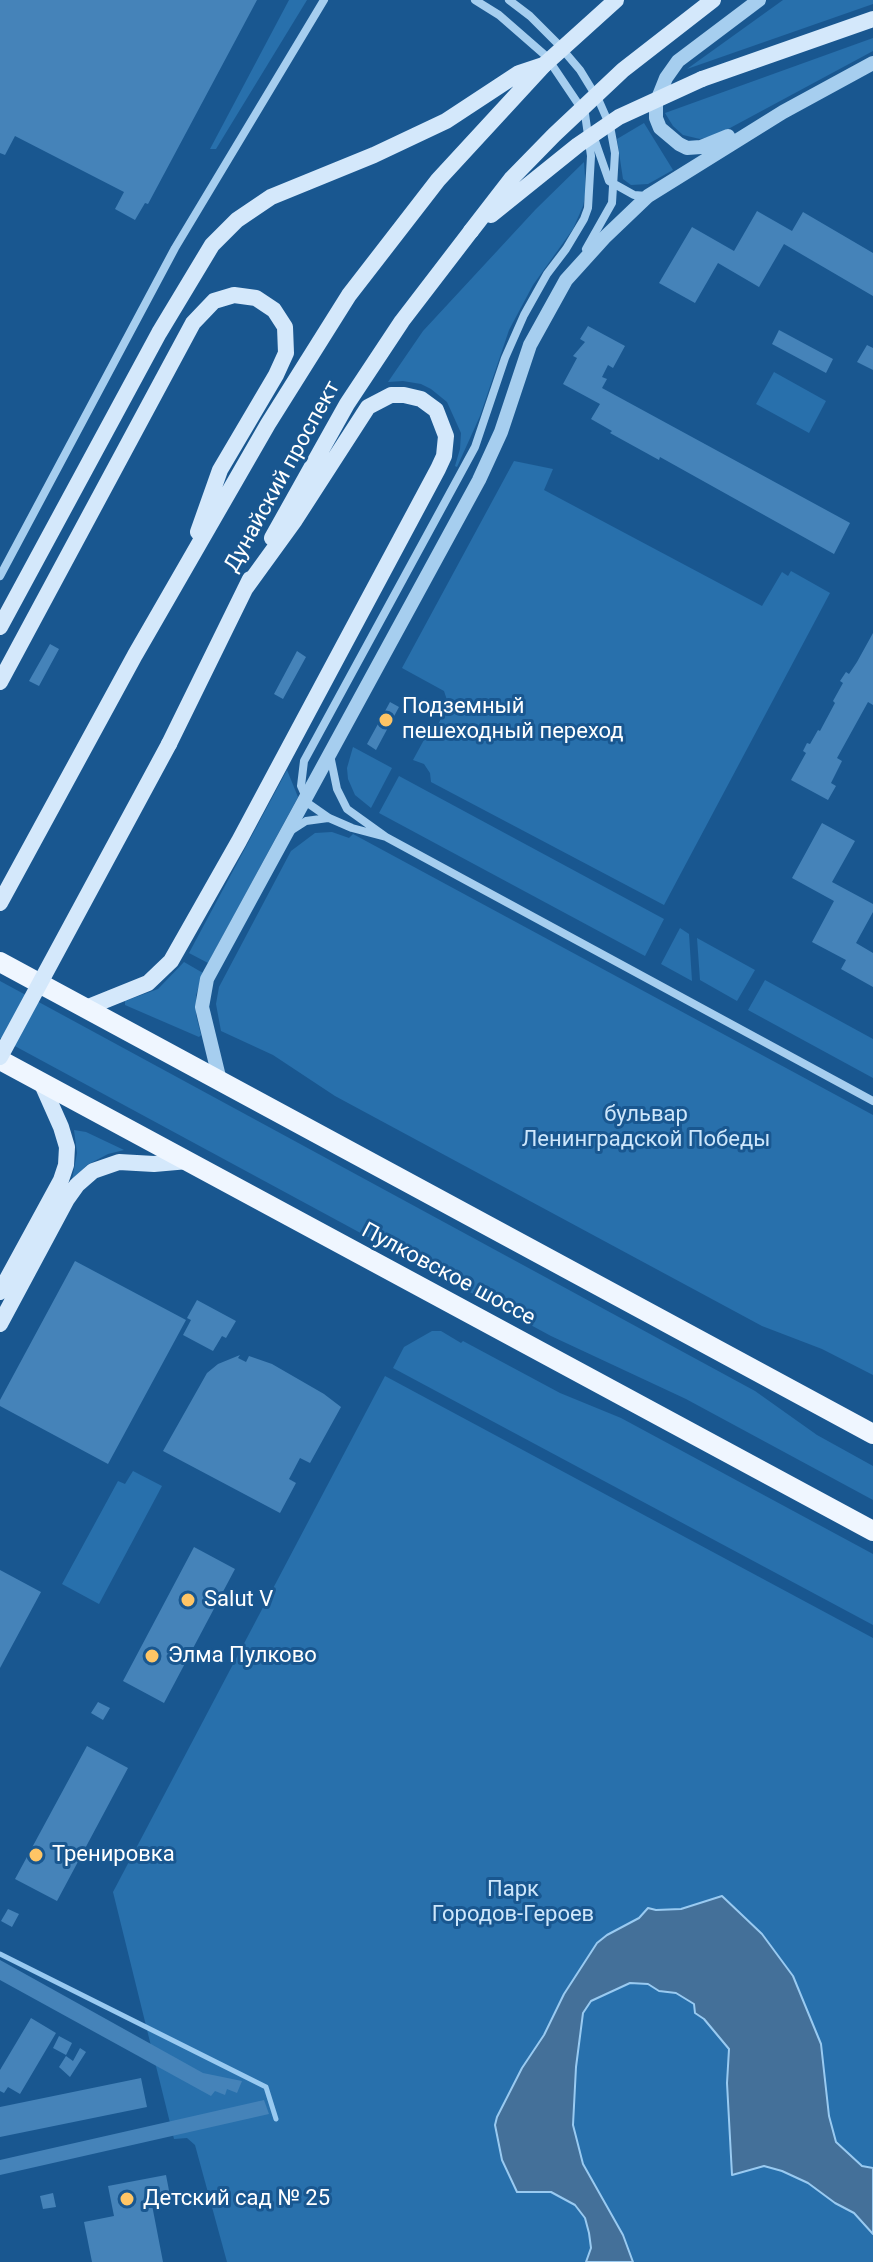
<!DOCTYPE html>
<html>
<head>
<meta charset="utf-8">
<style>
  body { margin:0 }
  canvas { display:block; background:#195790 }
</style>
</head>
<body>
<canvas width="873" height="2262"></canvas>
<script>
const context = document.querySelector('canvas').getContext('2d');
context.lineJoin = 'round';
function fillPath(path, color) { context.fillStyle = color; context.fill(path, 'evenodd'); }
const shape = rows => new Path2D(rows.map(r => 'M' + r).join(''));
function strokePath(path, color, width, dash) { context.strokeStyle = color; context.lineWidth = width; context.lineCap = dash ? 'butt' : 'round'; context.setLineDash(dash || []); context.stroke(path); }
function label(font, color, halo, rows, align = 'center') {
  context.font = font + ' Roboto,sans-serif'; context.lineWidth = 6; context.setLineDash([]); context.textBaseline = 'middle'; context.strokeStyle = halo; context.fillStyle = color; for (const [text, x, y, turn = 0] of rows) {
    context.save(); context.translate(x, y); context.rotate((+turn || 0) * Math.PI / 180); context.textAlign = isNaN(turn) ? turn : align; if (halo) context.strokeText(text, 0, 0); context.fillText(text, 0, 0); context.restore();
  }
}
fillPath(shape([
  [289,0,307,0,216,149,210,149],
  [783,0,873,0,873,4,687,69],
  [873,38,873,51,717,135,700,139,683,135,673,126,665,113],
  [644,123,673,170,648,184,631,185,623,179,617,139],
  [584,162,586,192,583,206,573,229,533,285,509,330,480,416,457,467,455,466,460,449,461,433,447,402,431,389,421,384,403,381,388,382,423,331,536,209],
  [774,372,826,401,809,433,756,404],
  [514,461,553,469,544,490,762,606,782,572,788,576,791,571,830,593,664,905,431,782,430,773,424,764,413,760,425,738,438,725,448,703,444,691,402,668],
  [353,747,392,768,371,808,355,795,348,779,347,768],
  [287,770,298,797,208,963,189,953],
  [399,776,664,919,645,956,379,813],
  [332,832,349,838,353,834,873,1115,873,1375,822,1349,762,1326,335,1096,273,1055,221,1031,216,1004,219,987,291,851,315,833],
  [680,928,689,934,692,981,661,964],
  [697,938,755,970,737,1001,700,980],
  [184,962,203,973,196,995,196,1015,201,1035,199,1037,125,1005,125,1001,158,989],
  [765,980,873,1039,873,1078,748,1010],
  [0,981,755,1391,817,1435,873,1466,873,1500,686,1399,551,1336,0,1038],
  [74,1130,86,1132,124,1150,108,1154,87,1165,72,1180,77,1153],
  [432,1331,441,1331,461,1343,463,1341,560,1393,621,1418,873,1554,873,1625,393,1368,404,1347],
  [385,1376,873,1638,873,2262,227,2262,195,2145,187,2138,174,2139,113,1892],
  [133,1471,162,1486,99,1604,62,1584,118,1481,125,1484]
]), '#2870ac');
const water = shape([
  [722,1896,762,1934,793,1976,821,2044,829,2116,836,2142,862,2166,873,2168,873,2234,854,2213,835,2203,808,2183,782,2171,764,2166,732,2175,727,2083,729,2049,704,2019,695,2013,694,2004,676,1993,659,1991,648,1984,630,1983,591,2001,583,2013,576,2067,573,2125,583,2164,623,2235,633,2262,586,2262,591,2248,589,2233,585,2218,575,2205,551,2192,517,2192,502,2160,495,2125,497,2117,522,2068,544,2035,564,1994,597,1943,607,1935,639,1918,648,1908,656,1910,681,1909,722,1896]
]);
fillPath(water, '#447099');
strokePath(water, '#99caf1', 2);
strokePath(shape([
  [0,1954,266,2087,276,2119]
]), '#99caf1', 5);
fillPath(shape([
  [0,0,257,0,148,204,145,203,135,220,115,209,124,192,15,136,5,155,0,153],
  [757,211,792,231,803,212,873,253,873,296,784,244,759,287,718,263,695,303,659,283,692,227,734,251],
  [588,326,625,346,613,368,608,365,602,377,607,379,602,388,850,523,834,554,660,457,659,460,610,433,612,431,591,419,600,404,563,384,577,358,573,356,585,342,580,339],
  [779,330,833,359,826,373,772,344],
  [867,345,873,348,873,370,857,362],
  [873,633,873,705,868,702,837,758,842,761,831,783,836,786,828,800,791,780,806,753,803,751,807,743,810,744,818,730,820,731,835,703,833,701,843,683,840,681,846,672,849,674,857,662],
  [50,644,59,649,39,686,29,681],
  [297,651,306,657,283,699,274,694],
  [390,702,399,707,376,750,367,744],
  [822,823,855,841,832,882,873,904,873,912,856,943,873,953,873,987,841,969,846,960,812,942,834,901,792,878],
  [75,1261,186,1320,108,1464,0,1406,0,1400],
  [197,1300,236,1321,226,1338,222,1336,213,1351,183,1335,191,1320,187,1318],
  [240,1355,238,1358,246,1362,249,1356,272,1364,324,1394,341,1407,310,1463,300,1458,289,1479,296,1483,280,1513,163,1451,207,1373,218,1364],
  [194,1547,235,1569,164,1703,123,1681],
  [0,1570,41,1592,0,1668],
  [98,1702,110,1708,103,1720,91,1713],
  [87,1746,128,1768,57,1901,15,1879],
  [8,1909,19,1914,12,1927,1,1921],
  [0,1960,203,2073,242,2081,237,2093,227,2089,225,2095,215,2091,211,2096,0,1980],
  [31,2018,56,2033,20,2094,8,2087,4,2093,0,2091,0,2070],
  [59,2036,72,2043,66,2055,53,2048],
  [80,2048,86,2052,70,2077,59,2067,66,2056,73,2061],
  [141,2078,147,2107,0,2137,0,2107],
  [264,2100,269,2114,0,2175,0,2160],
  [166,2175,171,2201,152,2205,163,2262,92,2262,84,2222,114,2216,108,2186],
  [53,2193,56,2207,43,2209,40,2196]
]), '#4583b9');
strokePath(shape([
  [475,0,499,15,546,56,581,108],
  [509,0,530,16,557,43,580,70,599,101,610,126,615,153,612,203,586,249],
  [593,135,609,181,634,195,647,196],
  [0,576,175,248,324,0],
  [330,755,337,789,347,809,386,837,873,1101],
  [292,830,306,821,328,818],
  [386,837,352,828,329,818,309,804,301,786,304,761,475,447,505,358,524,315,547,274,566,249,584,219,588,208,591,156,585,114]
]), '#a6ceef', 8);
strokePath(shape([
  [728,136,701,147,687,148,679,144,660,128,656,118,656,103,666,78,678,61,759,0],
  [220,1081,202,1007,207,979,479,480,501,432,530,345,566,280,604,238,648,196,783,112,873,63]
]), '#a6ceef', 14);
strokePath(shape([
  [702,79,873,19],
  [272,538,347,404,402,321,471,231],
  [0,627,159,333,212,245,237,220,271,197,374,155,446,121,519,73,543,65],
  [0,682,193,323,214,301,234,295,256,298,274,310,285,327,286,353,276,375,220,470,198,532],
  [169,744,250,579],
  [0,903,135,655,268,424,349,295,438,180,544,65],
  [86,1008,148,983,171,961,239,841,438,469,444,456,446,436,436,410,421,399,404,395,391,395,368,407,295,520,245,589],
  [0,1292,61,1180,66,1165,67,1147,61,1127,41,1082],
  [0,1324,67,1199,77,1185,93,1171,119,1162,154,1164,188,1161]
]), '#d4e8fb', 16);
strokePath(shape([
  [0,962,873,1434],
  [0,1060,873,1531]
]), '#eff6ff', 20);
strokePath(shape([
  [544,65,616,0],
  [491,215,578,145,619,117,702,79],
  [471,231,512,178,554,135,623,70,713,0],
  [0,1057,169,744]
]), '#d4e8fb', 16);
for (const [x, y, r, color] of [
  [386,720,8,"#ffc565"],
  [188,1600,8,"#ffc565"],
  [152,1656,8,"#ffc565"],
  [36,1855,8,"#ffc565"],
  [127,2199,8,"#ffc565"]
]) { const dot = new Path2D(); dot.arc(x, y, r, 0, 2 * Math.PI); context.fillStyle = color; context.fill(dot); strokePath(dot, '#195790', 3); }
label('22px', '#fff', '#195790', [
  ["Дунайский проспект",283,477,-61],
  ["Пулковское шоссе",448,1275,28]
]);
label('22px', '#fff', '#195790', [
  ["Подземный",402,707],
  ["пешеходный переход",402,732],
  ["Salut V",204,1600],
  ["Элма Пулково",168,1656],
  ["Тренировка",52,1855],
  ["Детский сад № 25",143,2199]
], 'left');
label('22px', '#cde6fb', '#195790', [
  ["бульвар",646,1115],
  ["Ленинградской Победы",646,1140],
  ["Парк",513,1890],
  ["Городов-Героев",513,1915]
]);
</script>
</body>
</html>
